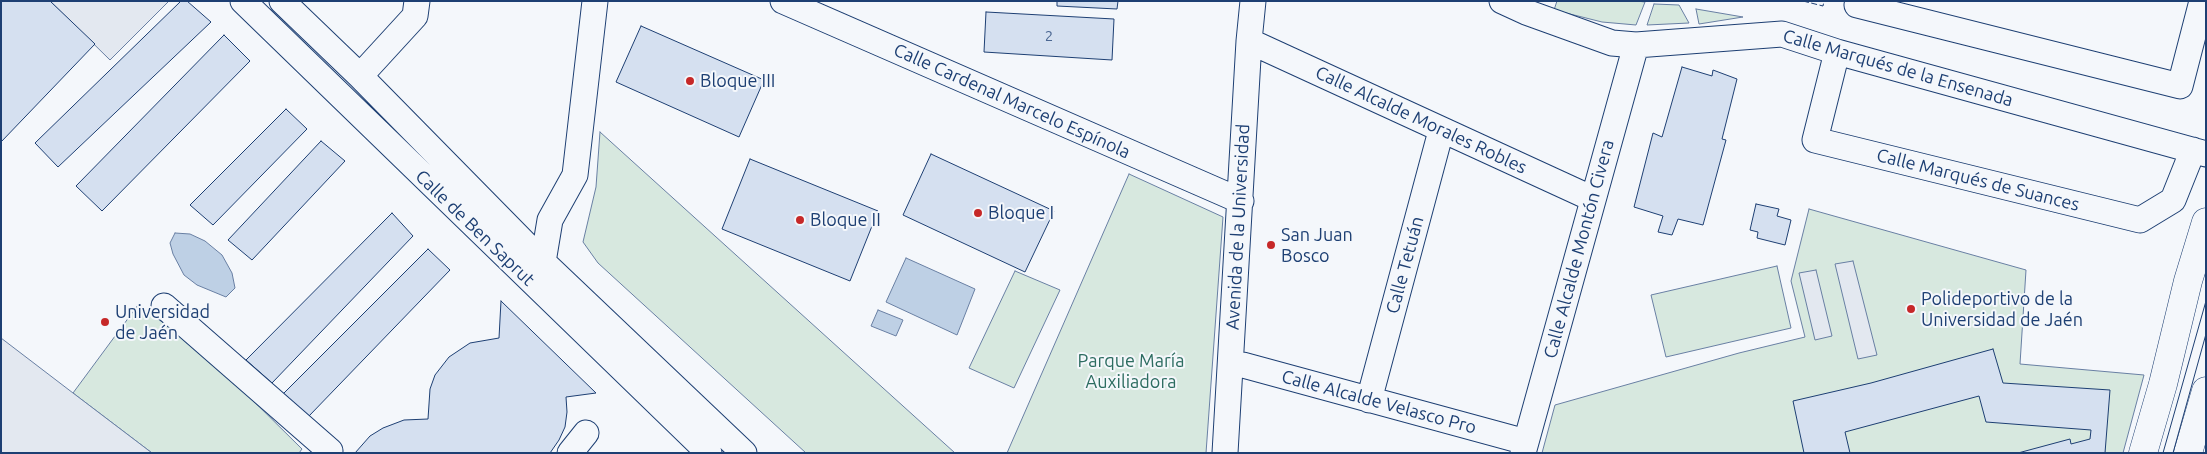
<!DOCTYPE html>
<html>
<head>
<meta charset="utf-8">
<style>
  body { margin:0 }
  #map { position:relative; width:2207px; height:454px; overflow:hidden; background:#f4f7fb; font-family:Ubuntu,sans-serif }
  canvas { display:block }
  .frame { position:absolute; inset:0; border:2px solid #1d3f73; pointer-events:none }
</style>
</head>
<body>
<div id="map">
<canvas width="2207" height="454"></canvas>
<div class="frame"></div>
</div>
<script>
const context = document.querySelector('canvas').getContext('2d');
context.lineJoin = 'round';
function fillPath(path, color) { context.fillStyle = color; context.fill(path, 'evenodd'); }
const shape = rows => new Path2D(rows.map(r => 'M' + r).join(''));
function strokePath(path, color, width, dash) { context.strokeStyle = color; context.lineWidth = width; context.lineCap = dash ? 'butt' : 'round'; context.setLineDash(dash || []); context.stroke(path); }
function label(font, color, halo, rows, align = 'center') {
  context.font = font + ' Ubuntu,sans-serif'; context.lineWidth = 4; context.setLineDash([]); context.textBaseline = 'middle'; context.strokeStyle = halo; context.fillStyle = color; for (const [text, x, y, turn = 0] of rows) {
    context.save(); context.translate(x, y); context.rotate((+turn || 0) * Math.PI / 180); context.textAlign = isNaN(turn) ? turn : align; if (halo) context.strokeText(text, 0, 0); context.fillText(text, 0, 0); context.restore();
  }
}
const green = shape([
  [1557,1,1637,1,1645,2,1636,25,1602,22,1554,10,1557,1],
  [1654,4,1679,5,1689,23,1647,25,1654,4],
  [1696,9,1743,17,1699,24,1696,9],
  [600,132,841,350,955,453,806,453,598,263,583,242,596,187,600,132],
  [1129,174,1223,217,1206,453,1007,453,1129,174],
  [1809,209,2026,270,2020,364,2144,375,2123,453,1542,453,1555,405,1739,353,1805,337,1791,281,1809,209],
  [1777,266,1791,328,1666,357,1651,295,1777,266],
  [1015,271,1060,290,1014,388,969,368,1015,271],
  [138,305,202,350,302,449,299,453,152,453,73,393,138,305]
]);
fillPath(green, '#d7e8df');
strokePath(green, '#687fa3', 1);
const parking = shape([
  [50,1,169,1,110,60,50,1],
  [1853,261,1877,355,1858,359,1835,264,1853,261],
  [1816,270,1832,336,1815,340,1799,273,1816,270],
  [1,338,73,393,152,453,1,453,1,338]
]);
fillPath(parking, '#e3e8f0');
strokePath(parking, '#687fa3', 1);
const water = shape([
  [175,233,190,234,205,241,222,255,232,273,235,288,226,297,197,285,184,275,173,254,170,243,175,233],
  [906,258,975,289,957,335,886,302,906,258],
  [878,310,903,320,896,336,871,326,878,310]
]);
fillPath(water, '#bed0e5');
strokePath(water, '#687fa3', 1);
const building = shape([
  [1,1,50,1,95,44,1,142,1,1],
  [181,1,187,1,211,22,58,167,35,143,181,1],
  [1057,1,1118,1,1117,9,1057,6,1057,1],
  [986,12,1114,19,1112,60,984,52,986,12],
  [641,26,764,80,739,137,616,82,641,26],
  [224,35,250,61,102,211,76,186,224,35],
  [1682,67,1712,76,1713,70,1737,79,1722,139,1726,140,1703,225,1678,219,1672,235,1658,232,1663,216,1634,207,1653,133,1662,137,1682,67],
  [286,109,307,129,213,225,190,205,286,109],
  [321,141,345,161,252,260,228,240,321,141],
  [931,154,1054,211,1025,272,903,215,931,154],
  [750,159,878,211,850,281,722,229,750,159],
  [1756,204,1779,209,1777,216,1791,220,1785,245,1757,238,1758,232,1750,230,1756,204],
  [392,213,413,236,272,383,246,360,392,213],
  [428,249,450,270,309,416,283,394,428,249],
  [501,301,596,393,566,397,567,412,565,427,559,440,550,453,355,453,370,436,383,428,404,420,428,419,430,389,435,375,449,357,470,343,499,338,501,301],
  [1993,349,2003,383,2110,390,2105,453,2018,453,2070,439,2071,444,2090,439,2091,430,1986,422,1979,396,1845,432,1850,453,1804,453,1793,401,1871,383,1993,349]
]);
fillPath(building, '#d5e0f0');
strokePath(building, '#1d3f73', 1);
const minor = shape([
  [243,1,709,453],
  [282,1,360,76,543,262,744,453],
  [783,1,1241,201],
  [1502,1,1526,12,1612,43,1636,45,1782,34,1837,52,2206,154],
  [1858,1,1857,5,2180,86,2202,1],
  [1249,41,1593,199],
  [1837,52,1815,140,2140,220,2173,200,2193,150],
  [360,76,415,16,417,1],
  [543,262,550,220,575,175,595,1],
  [164,306,330,451],
  [1231,365,1243,365,1526,442],
  [1369,400,1441,131],
  [570,453,586,433],
  [1225,453,1249,41,1253,1],
  [1523,453,1636,45]
]);
const highway = shape([
  [2143,453,2163,384,2188,281,2206,222],
  [2188,453,2206,391]
]);
strokePath(minor, '#1d3f73', 27);
strokePath(highway, '#1d3f73', 29);
strokePath(minor, '#f4f7fb', 25);
strokePath(highway, '#f4f7fb', 28);
strokePath(shape([
  [2163,453,2206,301],
  [2173,453,2206,334]
]), '#1d3f73', 1);
strokePath(shape([
  [1803,1,1823,6,1824,1]
]), '#1d3f73', 1, [6, 2.5]);
for (const [x, y, r, color] of [
  [690,81,5,"#c62828"],
  [978,213,5,"#c62828"],
  [800,220,5,"#c62828"],
  [1271,245,5,"#c62828"],
  [1911,309,5,"#c62828"],
  [105,322,5,"#c62828"]
]) { const dot = new Path2D(); dot.arc(x, y, r, 0, 2 * Math.PI); context.fillStyle = color; context.fill(dot); strokePath(dot, '#f4f7fb', 2); }
label('15px', '#4b6792', null, [
  ["2",1049,36]
]);
label('18px', '#1d3f73', '#f4f7fb', [
  ["Calle Marqués de la Ensenada",1898,68,16],
  ["Calle Cardenal Marcelo Espínola",1012,101,24],
  ["Calle Alcalde Morales Robles",1421,120,25],
  ["Calle Marqués de Suances",1978,180,14],
  ["Avenida de la Universidad",1238,227,-87],
  ["Calle de Ben Saprut",475,228,44],
  ["Calle Alcalde Montón Civera",1579,249,-75],
  ["Calle Tetuán",1405,265,-75],
  ["Calle Alcalde Velasco Pro",1379,402,15]
]);
label('18px', '#1d3f73', '#f4f7fb', [
  ["Bloque III",700,81],
  ["Bloque I",988,213],
  ["Bloque II",810,220],
  ["San Juan",1281,235],
  ["Bosco",1281,256],
  ["Polideportivo de la",1921,299],
  ["Universidad de Jaén",1921,320],
  ["Universidad",115,312],
  ["de Jaén",115,333]
], 'left');
label('18px', '#2c6c60', '#f4f7fb', [
  ["Parque María",1131,361],
  ["Auxiliadora",1131,382]
]);
</script>
</body>
</html>
